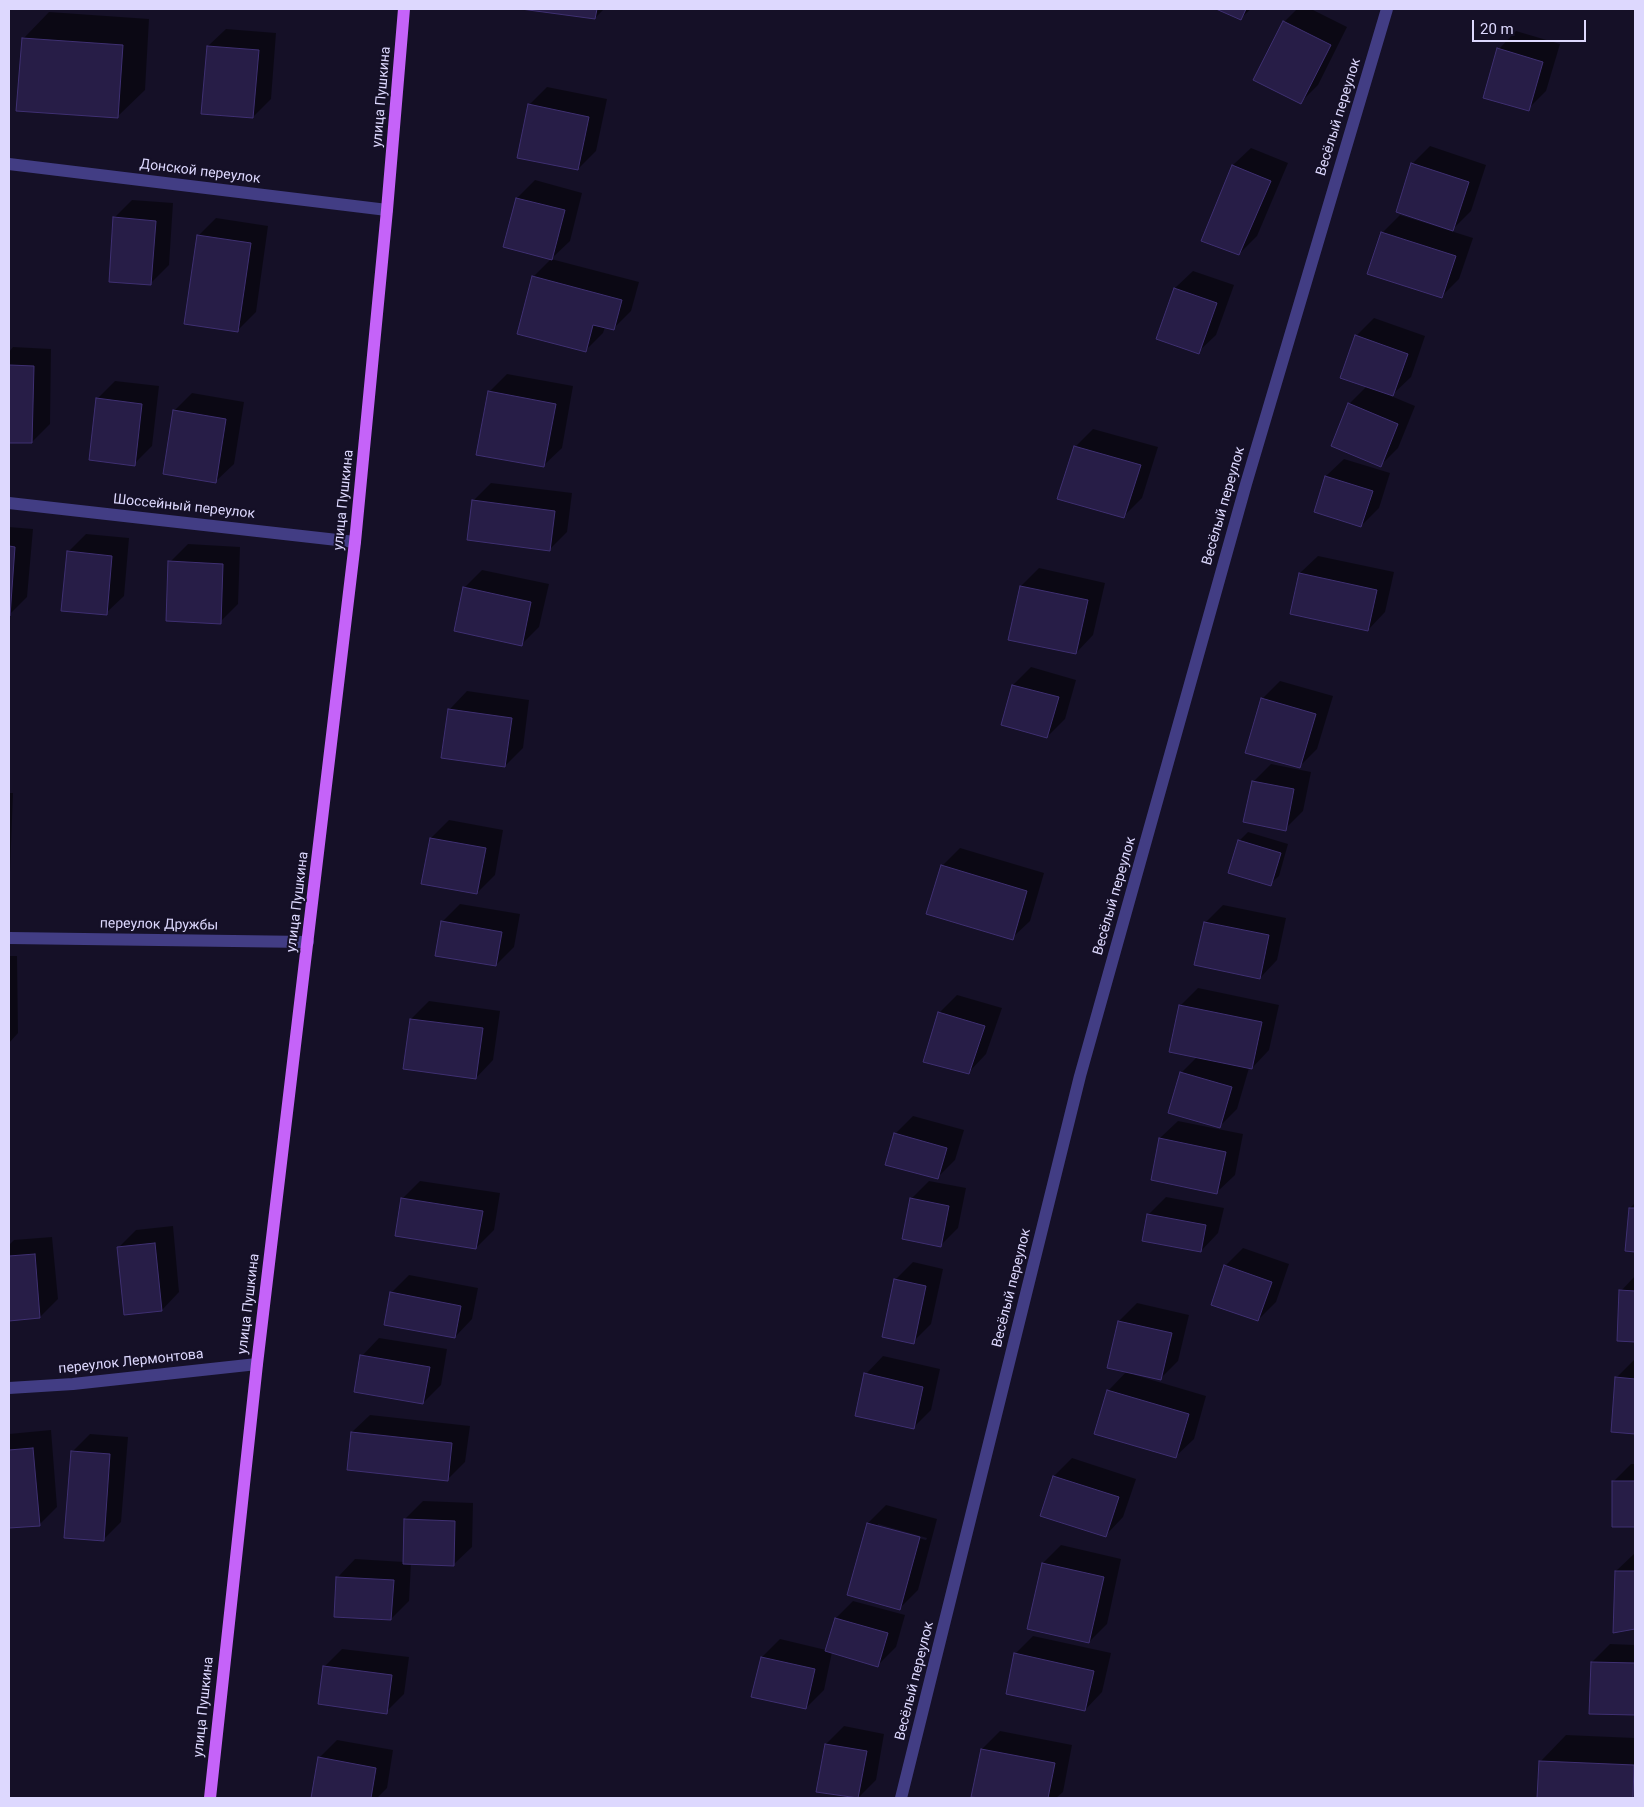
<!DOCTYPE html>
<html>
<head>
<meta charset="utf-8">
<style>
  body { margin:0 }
  #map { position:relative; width:1644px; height:1807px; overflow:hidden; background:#151027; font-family:Roboto,sans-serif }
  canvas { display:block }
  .frame { position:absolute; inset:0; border:10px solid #ddd8fe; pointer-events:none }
  .scale { position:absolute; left:1472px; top:20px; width:114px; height:22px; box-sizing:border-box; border:2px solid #ddd8fe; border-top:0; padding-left:6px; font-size:15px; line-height:18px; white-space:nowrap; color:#ddd8fe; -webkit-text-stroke:4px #151027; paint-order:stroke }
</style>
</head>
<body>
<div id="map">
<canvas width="1644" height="1807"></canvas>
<div class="frame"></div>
<div class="scale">20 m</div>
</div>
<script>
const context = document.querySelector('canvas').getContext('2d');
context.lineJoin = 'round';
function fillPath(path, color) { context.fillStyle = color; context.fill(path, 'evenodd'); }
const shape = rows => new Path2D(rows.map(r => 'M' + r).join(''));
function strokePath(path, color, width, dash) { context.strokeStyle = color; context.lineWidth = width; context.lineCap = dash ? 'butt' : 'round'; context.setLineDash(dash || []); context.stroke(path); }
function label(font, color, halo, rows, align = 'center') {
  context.font = font + ' Roboto,sans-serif'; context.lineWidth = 4; context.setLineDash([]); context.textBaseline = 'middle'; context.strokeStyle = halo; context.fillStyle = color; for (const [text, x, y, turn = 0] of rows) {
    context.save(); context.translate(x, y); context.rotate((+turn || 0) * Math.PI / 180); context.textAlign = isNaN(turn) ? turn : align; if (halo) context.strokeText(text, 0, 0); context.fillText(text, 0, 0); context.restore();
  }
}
fillPath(shape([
  [528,9,604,9,595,18],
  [1219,9,1251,9,1241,18],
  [1297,9,1311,9,1347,27,1318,85,1300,103,1284,22],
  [49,12,149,19,145,90,118,116,23,39],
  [226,29,276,33,271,99,253,117,208,46],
  [1516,31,1560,44,1546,91,1528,109,1499,49],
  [547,87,607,99,596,151,578,169,529,105],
  [1430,146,1486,165,1471,211,1453,229,1412,164],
  [1251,148,1288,163,1257,236,1239,254,1203,240,1233,165],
  [535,180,582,193,570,241,551,259,639,282,631,311,613,329,605,327,603,333,585,351,533,277,552,258,505,246,517,198],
  [132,200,173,203,169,265,151,283,114,218],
  [1400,215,1473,238,1459,279,1441,297,1382,233],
  [216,218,268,226,256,312,238,330,198,236],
  [1193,271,1234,285,1216,335,1198,352,1175,288],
  [1374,318,1425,336,1411,377,1391,396,1415,406,1398,448,1380,466,1349,404,1367,386,1356,336],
  [13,347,51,349,50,424,32,442,9,441,9,352],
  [507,374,573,386,562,448,544,465,489,392],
  [115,381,159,386,152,446,134,464,97,399],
  [192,393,244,402,234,464,216,481,174,411],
  [1093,429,1158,447,1142,498,1124,516,1075,447],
  [1344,459,1390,473,1379,508,1361,526,1326,476],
  [491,483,572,493,567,532,549,550,473,501],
  [9,527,33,529,27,597,9,615],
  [86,534,129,538,124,596,106,613,68,552],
  [188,544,240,547,238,604,220,622,170,562],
  [1318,556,1394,572,1385,612,1368,630,1300,573],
  [1039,568,1105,583,1093,635,1076,653,1010,639,1021,586],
  [482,570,549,584,539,627,522,644,464,588],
  [1031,667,1076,680,1065,719,1047,737,1013,685],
  [1280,681,1333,696,1317,749,1299,767,1262,699],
  [467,691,529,700,523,748,505,766,450,709],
  [1271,764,1311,772,1303,811,1285,829,1253,782],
  [9,793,13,793,10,871,9,873],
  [449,820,503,830,495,875,477,893,431,838],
  [1248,832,1288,844,1279,876,1270,884,1239,841],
  [960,848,1044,873,1030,921,1012,938,942,866],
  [460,904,520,914,514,947,496,965,442,922],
  [1223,905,1286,918,1277,960,1260,978,1205,923],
  [9,956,17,956,18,1033,9,1043],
  [1198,988,1279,1005,1269,1050,1252,1068,1249,1068,1237,1109,1219,1127,1181,1073,1197,1057,1180,1006],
  [957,995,1002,1008,986,1054,969,1072,939,1013],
  [429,1001,500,1011,493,1060,476,1078,411,1019],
  [913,1116,964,1130,955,1160,937,1178,895,1134],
  [1178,1121,1243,1134,1235,1175,1217,1192,1160,1138],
  [420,1181,500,1193,494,1230,476,1248,402,1199],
  [929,1181,966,1188,958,1228,940,1246,911,1199],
  [1166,1197,1224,1208,1218,1233,1201,1251,1148,1215],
  [1635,1203,1635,1250,1626,1250,1630,1208],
  [173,1226,179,1292,162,1310,118,1248,136,1230],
  [52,1237,58,1299,40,1317,9,1320,9,1245,14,1240],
  [1243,1248,1289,1264,1276,1302,1258,1320,1225,1266],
  [913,1262,943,1269,931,1324,913,1342,896,1279],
  [409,1275,478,1288,472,1319,455,1337,391,1293],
  [1635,1276,1635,1341,1618,1340,1621,1291],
  [1137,1303,1189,1315,1178,1361,1160,1379,1135,1373,1135,1375,1206,1396,1194,1439,1176,1456,1108,1391,1127,1371,1119,1321],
  [379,1338,447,1349,441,1385,423,1403,362,1356],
  [883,1356,940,1369,931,1410,913,1428,866,1374],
  [1634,1360,1635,1360,1635,1433,1612,1431,1616,1378],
  [370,1415,470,1426,465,1462,447,1480,352,1432],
  [51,1430,57,1507,39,1525,9,1527,9,1434],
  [90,1434,128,1437,121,1522,103,1540,72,1452],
  [1072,1458,1136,1479,1123,1517,1106,1535,1042,1515,1054,1476],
  [1631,1464,1635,1464,1635,1526,1613,1526,1613,1482],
  [423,1501,473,1503,472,1547,454,1564,411,1563,409,1601,391,1619,338,1577,355,1559,404,1562,405,1519],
  [886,1505,937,1519,918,1590,900,1608,849,1594,868,1523],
  [878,1524,927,1538,926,1540,878,1527],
  [1061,1545,1121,1559,1107,1624,1089,1642,1043,1563],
  [1634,1554,1635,1627,1614,1632,1616,1571],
  [853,1601,905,1615,896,1647,878,1665,832,1652,824,1690,806,1708,753,1696,762,1657,780,1639,826,1650,836,1618],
  [1033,1636,1111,1653,1102,1692,1085,1710,1015,1654],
  [1610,1644,1635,1645,1635,1713,1591,1712,1592,1662],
  [342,1649,409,1657,404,1694,386,1712,324,1667],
  [844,1726,884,1734,876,1780,858,1798,817,1791,826,1744],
  [1000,1731,1072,1745,1063,1792,1056,1798,985,1798,973,1796,982,1749],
  [1566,1735,1635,1738,1635,1798,1538,1798,1540,1762],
  [337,1740,393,1750,387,1788,377,1798,313,1797,319,1758]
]), '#0007');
const building = shape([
  [521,9,597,9,595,19,521,9],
  [1216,9,1246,9,1241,20,1216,9],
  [1283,21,1331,45,1301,104,1253,80,1283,21],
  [22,38,123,45,118,118,16,111,22,38],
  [207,46,259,50,253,118,201,114,207,46],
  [1497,48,1543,62,1529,111,1483,98,1497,48],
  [528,104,589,117,578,170,517,158,528,104],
  [1411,163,1469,182,1453,231,1396,212,1411,163],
  [1232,165,1271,181,1239,255,1201,241,1232,165],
  [516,198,565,210,552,260,503,247,516,198],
  [113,217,156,221,151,285,109,282,113,217],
  [1381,232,1456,256,1442,298,1367,274,1381,232],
  [197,235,251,243,238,332,184,324,197,235],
  [532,276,622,300,614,330,593,325,586,352,517,334,532,276],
  [1174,288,1217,303,1199,354,1156,339,1174,288],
  [1355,335,1408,354,1393,396,1340,378,1355,335],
  [9,365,34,366,32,443,9,443,9,365],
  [488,391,556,404,544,467,476,455,488,391],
  [96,398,142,404,135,466,89,460,96,398],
  [1348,403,1398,424,1381,467,1331,446,1348,403],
  [173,410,226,419,216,483,163,474,173,410],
  [1074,446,1141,465,1124,518,1057,499,1074,446],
  [1325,476,1373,491,1361,527,1314,512,1325,476],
  [472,500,555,511,550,551,467,540,472,500],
  [9,546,15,547,10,616,9,616,9,546],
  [67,551,112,556,107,615,61,611,67,551],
  [168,561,223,564,221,624,166,621,168,561],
  [1299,573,1377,590,1368,631,1290,614,1299,573],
  [1020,586,1088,600,1076,654,1008,640,1020,586],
  [463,587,531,602,522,646,454,631,463,587],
  [1012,685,1059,697,1047,738,1001,725,1012,685],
  [1261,698,1316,714,1300,768,1245,753,1261,698],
  [448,709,512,718,505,767,441,758,448,709],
  [1252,781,1294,789,1286,831,1243,822,1252,781],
  [430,838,486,848,477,894,421,884,430,838],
  [1238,840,1281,853,1271,886,1228,873,1238,840],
  [941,865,1027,891,1013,940,926,914,941,865],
  [441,921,502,932,496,966,435,956,441,921],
  [1204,922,1269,935,1260,979,1194,965,1204,922],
  [1179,1005,1262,1022,1252,1069,1169,1052,1179,1005],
  [938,1012,985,1026,969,1074,923,1062,938,1012],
  [410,1019,483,1028,476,1079,403,1069,410,1019],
  [1180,1072,1232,1087,1220,1128,1168,1113,1180,1072],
  [894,1133,947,1148,938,1179,885,1165,894,1133],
  [1159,1138,1226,1152,1217,1194,1151,1180,1159,1138],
  [401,1198,483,1211,476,1249,395,1236,401,1198],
  [910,1198,949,1206,941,1247,902,1239,910,1198],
  [1629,1208,1635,1208,1635,1252,1625,1251,1629,1208],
  [1147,1214,1206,1225,1201,1252,1142,1241,1147,1214],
  [155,1243,162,1311,124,1315,117,1247,155,1243],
  [35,1254,40,1318,9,1321,9,1256,35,1254],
  [1224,1265,1272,1282,1258,1321,1211,1305,1224,1265],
  [894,1279,926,1286,914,1344,882,1337,894,1279],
  [1619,1290,1635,1291,1635,1342,1617,1341,1619,1290],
  [390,1292,461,1306,455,1338,384,1325,390,1292],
  [1118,1321,1172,1333,1161,1380,1107,1368,1118,1321],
  [360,1355,430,1367,423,1404,354,1392,360,1355],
  [864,1373,923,1387,914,1429,855,1416,864,1373],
  [1615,1377,1635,1379,1635,1434,1611,1432,1615,1377],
  [1107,1390,1189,1414,1176,1458,1094,1434,1107,1390],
  [351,1432,452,1443,448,1481,347,1470,351,1432],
  [33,1448,40,1526,9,1528,9,1450,33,1448],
  [71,1451,110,1454,104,1541,64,1538,71,1451],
  [1053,1476,1119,1497,1106,1537,1040,1516,1053,1476],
  [1612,1481,1635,1481,1635,1527,1612,1527,1612,1481],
  [404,1519,455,1521,454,1566,403,1564,404,1519],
  [867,1523,920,1537,900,1610,847,1595,867,1523],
  [1042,1563,1104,1577,1089,1643,1027,1629,1042,1563],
  [1615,1571,1635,1571,1635,1629,1613,1633,1615,1571],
  [336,1577,394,1580,391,1620,334,1617,336,1577],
  [835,1618,888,1633,878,1667,825,1651,835,1618],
  [1014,1653,1094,1671,1085,1711,1006,1694,1014,1653],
  [761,1657,815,1669,806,1709,751,1697,761,1657],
  [1591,1662,1635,1663,1635,1715,1589,1714,1591,1662],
  [323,1666,392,1675,387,1714,318,1704,323,1666],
  [825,1744,867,1751,858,1798,816,1792,825,1744],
  [981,1749,1055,1763,1048,1798,979,1798,971,1797,981,1749],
  [318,1757,376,1768,371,1798,311,1798,318,1757],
  [1539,1761,1634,1765,1633,1798,1537,1798,1539,1761]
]);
fillPath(building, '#271d47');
strokePath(building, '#3f3072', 1);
strokePath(shape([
  [9,164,387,210],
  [9,503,355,542],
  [9,938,308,942],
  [9,1388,73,1384,257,1364],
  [901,1798,1080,1076,1246,484,1387,9]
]), '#423d84', 12);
strokePath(shape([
  [210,1798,257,1364,355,542,387,210,404,9]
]), '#c563f9', 12);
label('14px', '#ddd8fe', '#151027', [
  ["улица Пушкина",382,97,-85],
  ["Весёлый переулок",1339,117,-73],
  ["Донской переулок",200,172,7],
  ["улица Пушкина",344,500,-84],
  ["Весёлый переулок",1224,506,-74],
  ["Шоссейный переулок",184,507,6],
  ["Весёлый переулок",1115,896,-74],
  ["улица Пушкина",298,902,-83],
  ["переулок Дружбы",159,925,1],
  ["Весёлый переулок",1012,1288,-76],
  ["улица Пушкина",249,1304,-83],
  ["переулок Лермонтова",131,1362,-6],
  ["Весёлый переулок",915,1681,-76],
  ["улица Пушкина",204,1707,-84]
]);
</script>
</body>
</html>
